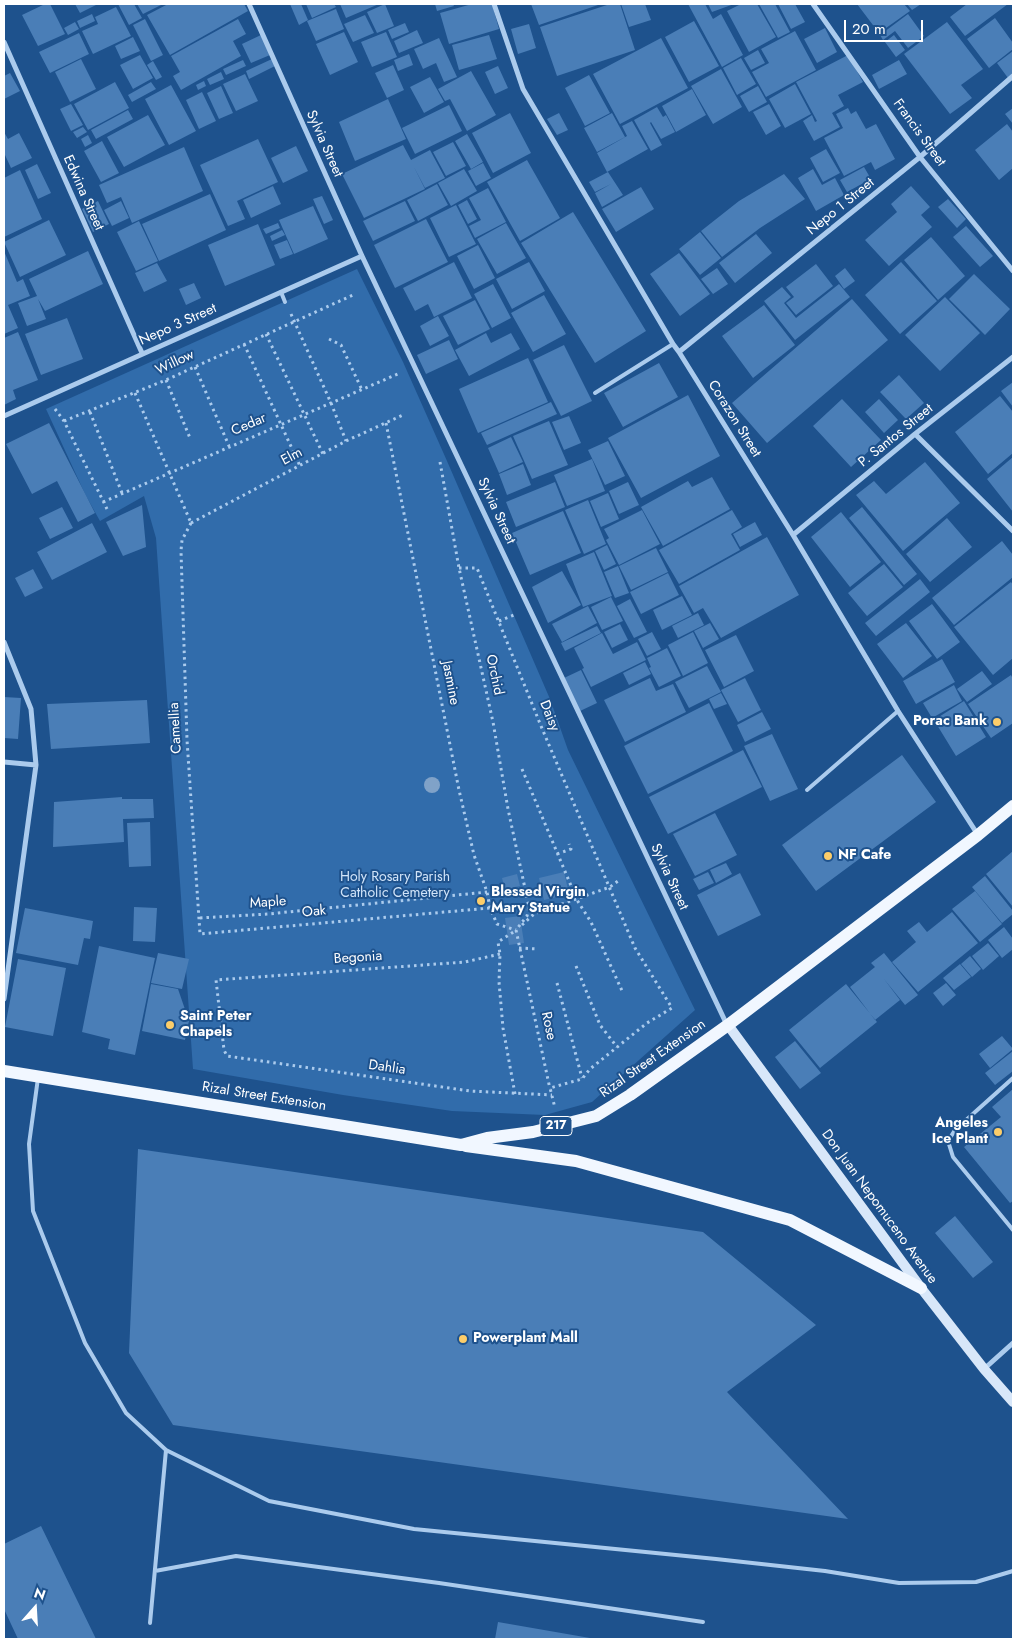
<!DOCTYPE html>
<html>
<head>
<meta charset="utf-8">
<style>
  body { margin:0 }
  #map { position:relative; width:1017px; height:1643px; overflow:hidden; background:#1e528d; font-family:Jost,sans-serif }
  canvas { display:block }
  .frame { position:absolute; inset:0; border:5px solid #fff; pointer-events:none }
  .north { position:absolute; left:10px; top:1583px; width:50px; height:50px; -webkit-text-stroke:4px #1e528d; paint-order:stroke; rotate:19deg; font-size:14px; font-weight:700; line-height:20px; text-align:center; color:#fff }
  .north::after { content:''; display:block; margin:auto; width:18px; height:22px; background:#fff; clip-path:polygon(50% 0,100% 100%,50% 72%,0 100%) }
  .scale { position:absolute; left:844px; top:20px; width:79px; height:22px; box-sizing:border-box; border:2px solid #fff; border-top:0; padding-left:6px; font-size:15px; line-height:18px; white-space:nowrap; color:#fff; -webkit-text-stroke:4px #1e528d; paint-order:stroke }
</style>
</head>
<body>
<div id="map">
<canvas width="1017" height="1643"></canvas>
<div class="frame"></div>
<div class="north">N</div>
<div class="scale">20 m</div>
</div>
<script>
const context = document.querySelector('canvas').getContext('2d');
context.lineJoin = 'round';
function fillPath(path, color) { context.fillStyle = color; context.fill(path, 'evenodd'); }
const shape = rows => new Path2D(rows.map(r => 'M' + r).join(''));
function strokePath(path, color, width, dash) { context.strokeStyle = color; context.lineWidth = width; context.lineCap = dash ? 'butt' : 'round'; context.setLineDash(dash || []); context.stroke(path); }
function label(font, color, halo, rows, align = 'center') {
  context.font = font + ' Jost,sans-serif'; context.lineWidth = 4; context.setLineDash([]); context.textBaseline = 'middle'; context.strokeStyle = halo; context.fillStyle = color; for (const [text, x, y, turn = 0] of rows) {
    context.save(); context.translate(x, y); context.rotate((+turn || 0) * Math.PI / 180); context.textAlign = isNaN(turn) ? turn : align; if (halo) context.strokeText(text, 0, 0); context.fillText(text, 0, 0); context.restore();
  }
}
fillPath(shape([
  [357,269,403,362,447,461,550,699,568,750,695,1010,592,1102,545,1115,452,1111,343,1095,193,1069,156,538,144,496,100,521,85,494,46,409]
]), '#316cab');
fillPath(shape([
  [45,4,50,4,65,34,38,46,22,15],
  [75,4,98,4,80,13],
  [118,4,134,4,142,18,129,25],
  [137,4,163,4,143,14],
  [168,4,244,4,248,11,170,55,147,15],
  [290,4,301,4,308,20,299,25],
  [306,4,334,4,336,7,312,18],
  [340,4,379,4,346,18],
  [385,4,394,26,377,33,367,12],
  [435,4,453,4,454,6,437,11],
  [472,4,492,4,499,29,449,44,440,13],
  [531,4,601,4,539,25],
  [610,4,620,4,635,50,557,76,540,27],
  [621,4,645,4,651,20,629,27],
  [688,4,705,4,713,19,721,14,743,55,722,67],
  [708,4,734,4,712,12],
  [741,4,757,4,776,37,749,52,727,11],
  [759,4,775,4,790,32,778,38],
  [778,4,795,4,805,22,791,29],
  [857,4,904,4,910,11,879,33],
  [907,4,921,4,912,10],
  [967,4,1008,4,965,36,950,17],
  [116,7,131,36,93,54,82,31,98,24,95,17],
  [336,9,344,29,316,41,307,21],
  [92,14,95,21,80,28,77,21],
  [908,14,924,36,908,48,895,31,883,40,880,35],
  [365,15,374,33,353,42,344,24],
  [995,18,1013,43,1013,49,989,68,967,39],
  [145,19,163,55,151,61,133,25],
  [238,19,246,34,233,41,241,56,181,90,173,76,180,72,171,56],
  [694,21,719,66,689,82,665,37],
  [75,22,79,29,68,35,64,28],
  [947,22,983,69,961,85,972,98,950,114,904,54],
  [405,23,409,32,392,39,388,30],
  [529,24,536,48,518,54,511,29],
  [825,28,837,52,817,63,804,39],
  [417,30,423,43,399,53,394,41],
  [795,31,816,70,766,97,752,72,769,63,761,49],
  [344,32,358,62,330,75,316,44],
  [386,32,397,57,372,67,361,42],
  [79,33,89,54,50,73,39,52],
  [261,35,270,55,251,63,242,44],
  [489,35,497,59,459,70,452,45],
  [894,35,905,50,896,57,885,42],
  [133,37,140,51,121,59,115,46],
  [439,38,457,77,444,82,436,63,423,69,414,49],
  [661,38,688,88,620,124,593,74],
  [758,50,765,63,751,70,744,58],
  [1013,51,1013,74,1008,78,997,63],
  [409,54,413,65,398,71,394,60],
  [140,55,153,78,133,89,120,65],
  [848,55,863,82,838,95,844,106,832,113,840,127,814,141,803,121,812,115,815,122,817,121,796,82],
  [741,58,756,84,737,95,723,68],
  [81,59,96,89,70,102,55,72],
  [272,59,275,66,249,79,246,71],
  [243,60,246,66,226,75,223,69],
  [899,60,907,74,879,89,872,75],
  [153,61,162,77,156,80,147,65],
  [393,65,404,90,387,98,375,73],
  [498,66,508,88,495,94,485,72],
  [721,69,742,107,713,124,691,86],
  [471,71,496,115,467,131,450,99,445,101,438,89],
  [221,72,224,79,210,85,207,79],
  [10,73,20,91,4,99,4,76],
  [245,74,258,101,236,111,223,84],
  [589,75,610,113,585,126,565,88],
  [430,77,444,102,424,113,410,87],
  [204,81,206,86,198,90,196,85],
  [115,82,129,108,88,130,74,104],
  [151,82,156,89,132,102,128,95],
  [795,84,811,114,785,128,769,99],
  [171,85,196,131,169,145,145,99],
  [221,86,233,113,219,119,207,93],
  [758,86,767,102,749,112,740,96],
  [692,89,706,115,676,132,662,106],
  [202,92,216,121,199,129,186,100],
  [388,99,406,139,355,161,339,122],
  [71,104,83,125,71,131,60,109],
  [769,104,781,126,766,135,753,112],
  [449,105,462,131,415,154,402,128],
  [657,107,663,117,666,115,675,132,661,139,651,122,650,123,662,145,651,151,634,120],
  [848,108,851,114,856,111,866,129,876,124,895,159,875,170,871,162,844,176,824,138,843,128,836,114],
  [1013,108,1013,124,1005,114],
  [128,110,133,119,96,139,91,130],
  [510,113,531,153,493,173,472,133],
  [559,113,568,130,557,135,547,119],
  [612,113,625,137,597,152,584,128],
  [148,115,165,145,124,167,107,137],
  [632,121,648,149,607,172,597,153,627,136,622,126],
  [1007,124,1013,132,1013,168,999,180,975,150],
  [83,127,87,132,77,138,73,132],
  [4,132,8,139,19,133,32,158,11,168,5,155,4,156],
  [467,134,483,162,471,169,455,141],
  [88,135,92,143,85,147,81,139],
  [258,139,278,182,237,201,245,219,228,226,200,165],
  [102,141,119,173,101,182,84,151],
  [453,142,466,166,446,176,433,152],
  [403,145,411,160,430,150,445,178,425,188,414,167,425,189,364,218,342,174],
  [296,146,308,171,283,183,271,158],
  [184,147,203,191,132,223,121,197,107,203,99,185],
  [826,149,840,173,823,182,810,158],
  [527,160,560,218,520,241,487,182],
  [483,163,491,178,476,186,468,171],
  [37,164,51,193,38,199,25,170],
  [864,167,871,179,847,192,840,180],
  [464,169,477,191,451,206,438,183],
  [813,169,822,185,835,178,844,195,816,211,798,178],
  [20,170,42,219,4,237,4,178],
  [608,172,623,195,602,207,595,193,611,184,595,192,589,182],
  [784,174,805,199,760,228,722,257,701,231,739,201],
  [437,184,448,205,418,221,407,200],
  [273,186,281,204,251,218,243,200],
  [911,186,930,207,921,215,932,227,889,266,865,240,897,212,891,204],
  [641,187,654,209,616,232,602,209],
  [488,188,506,222,475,238,469,226,481,220,469,198],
  [210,194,226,230,159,261,142,224],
  [322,196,333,220,324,224,313,199],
  [948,199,966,219,957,228,938,207],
  [467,200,477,219,468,224,458,205],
  [98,201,109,224,93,232,82,209],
  [121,201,129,218,112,226,104,210],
  [405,201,415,221,373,241,363,221],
  [456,205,476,244,449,257,430,218],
  [313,206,328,239,294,254,279,220],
  [573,212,646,331,595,363,521,243],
  [426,219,448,262,395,288,374,245],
  [49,220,66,255,20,277,4,242],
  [139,221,158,261,136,271,117,232],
  [278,223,280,228,266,234,263,229],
  [506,223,526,258,497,274,477,239],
  [258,224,275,265,225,286,208,245],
  [966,226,993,256,980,267,953,237],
  [282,230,285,235,272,241,270,236],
  [700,232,721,258,700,275,679,249],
  [756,234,772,253,735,283,719,263],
  [931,237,965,276,938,300,904,260],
  [287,240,293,254,280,259,274,245],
  [478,245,495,278,474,289,457,256],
  [4,251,17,282,23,279,30,296,8,305,18,328,4,334],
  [88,251,103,284,45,311,38,299,46,319,27,326,18,303,37,296,29,279],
  [679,253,710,294,680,316,650,274],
  [454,262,472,298,434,317,428,304,415,311,403,288],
  [529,262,545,291,512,309,496,279],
  [901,262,937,301,900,334,865,295],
  [157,263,167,281,144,292,135,273],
  [816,264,833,286,796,315,786,303,794,297,786,287],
  [717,268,728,284,713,294,701,279],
  [845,268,855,281,844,289,835,276],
  [974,274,1010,309,985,335,949,299],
  [194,283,201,298,186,305,179,289],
  [493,284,511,318,492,328,474,294],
  [839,284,850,297,795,340,764,301,782,287,791,297,784,303,796,318],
  [544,295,566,334,533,352,511,313],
  [945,297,980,333,940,371,905,335],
  [852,299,888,340,767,443,732,403],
  [475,300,490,329,458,345,443,316],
  [764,305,795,345,753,378,722,336],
  [438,316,449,336,430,346,420,326],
  [67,318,83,359,41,375,25,334],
  [18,332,38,380,13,390,16,399,4,405,4,338],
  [486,333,491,343,511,333,520,349,469,376,455,350],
  [449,340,458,359,426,374,417,355],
  [564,345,592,401,561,416,533,360],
  [528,358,548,402,478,433,459,389],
  [659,363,678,397,623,427,604,393],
  [899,375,924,403,906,419,880,392],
  [1013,382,1013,407,1001,391],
  [688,395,720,456,641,498,608,438],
  [1000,396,1013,412,1013,453,988,474,955,432],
  [842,399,881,440,851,467,813,426],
  [879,399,898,420,884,433,865,412],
  [551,402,557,414,487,445,481,433],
  [569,416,581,443,564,450,552,422],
  [549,421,568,465,532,479,513,436],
  [49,423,95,513,78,522,57,481,32,494,6,444],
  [511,437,523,462,499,473,488,448],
  [608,441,625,476,605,485,588,450],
  [1013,457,1013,512,987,479],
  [592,459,605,491,567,506,554,475],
  [925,462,960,503,903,551,856,495,874,481,886,494],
  [523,464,531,485,507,495,499,474],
  [712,477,730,509,663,546,641,507,688,481,692,487],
  [555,482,565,507,516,527,506,502],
  [628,482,639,505,619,514,609,491],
  [608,493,619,519,601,527,590,501],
  [588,500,606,544,584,554,565,510],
  [142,505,146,547,123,556,106,522],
  [62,507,73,528,50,539,39,518],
  [862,507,917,574,904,585,849,518],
  [642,510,660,544,619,565,606,540,609,538,604,529],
  [732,510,742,527,731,534,740,550,679,584,659,550],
  [563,511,581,553,530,575,512,533],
  [841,512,881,562,850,587,811,537],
  [947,518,972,547,930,582,906,554],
  [755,522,762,535,740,547,733,534],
  [92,523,107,552,52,580,37,552],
  [767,537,799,595,721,638,703,608,694,613,679,586],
  [1002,541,1013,555,1013,577,954,625,932,598],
  [607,545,616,564,604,570,595,551],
  [656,548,668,572,631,590,619,566],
  [594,552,612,596,583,607,566,564],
  [884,564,903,587,867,616,848,593],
  [618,566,629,593,615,598,604,572],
  [33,569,43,588,25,597,15,578],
  [562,571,581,605,548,623,532,587],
  [668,573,679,595,641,614,630,592],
  [920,579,930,592,876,636,865,623],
  [1011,582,1013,585,1013,658,993,675,954,627],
  [682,596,692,615,662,630,653,610],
  [611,597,623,621,602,630,591,607],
  [630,599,647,632,634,638,617,606],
  [932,604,960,642,937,659,909,621],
  [588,606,597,623,562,642,552,624],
  [698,613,704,625,678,638,672,626],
  [710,623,719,639,703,648,694,631],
  [906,623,932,656,903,678,877,644],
  [620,624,628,640,612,648,604,632],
  [597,626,601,633,565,651,561,643],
  [652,632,661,649,647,656,638,639],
  [693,632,708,663,683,676,668,645],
  [602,633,613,654,637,642,646,660,591,687,582,669,604,658,584,668,574,648],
  [736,635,754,671,724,687,705,650],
  [667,648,681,676,659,687,649,668,651,667,647,658],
  [942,659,955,682,916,704,903,681],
  [645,662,651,674,629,685,623,673],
  [707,666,721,692,689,708,675,682],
  [581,670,597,703,580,711,564,678],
  [982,671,992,684,967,702,957,689],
  [1011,675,1013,679,1013,723,991,738,968,704],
  [650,678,656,691,673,684,686,712,625,742,604,700],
  [745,678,761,710,738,722,721,690],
  [954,685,962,701,932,718,923,703],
  [721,693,727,704,714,709,709,699],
  [4,697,21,698,18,739,4,738],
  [147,700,150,743,51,749,47,704],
  [964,701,986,737,956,756,934,720],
  [709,703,733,751,648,794,624,746],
  [762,712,771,729,745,742,737,725],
  [772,734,798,789,770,801,744,746],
  [743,750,762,787,668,834,649,797],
  [902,755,936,802,816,891,782,845],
  [122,797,122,799,153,799,154,818,123,819,124,842,53,847,54,802],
  [715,813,737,855,695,876,673,834],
  [150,822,151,866,129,867,127,823],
  [1013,851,1013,907,986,874],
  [726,863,732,874,716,883,710,870],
  [564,872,569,894,544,900,539,878],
  [708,872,714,883,699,890,693,879],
  [740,873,761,915,718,936,697,895],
  [517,874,520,886,515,887,517,895,507,897,502,878],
  [985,876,1013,911,1013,914,1002,923,972,887],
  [975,891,1002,924,980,942,952,909],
  [134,907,157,908,155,942,133,941],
  [25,908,93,921,90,939,84,938,78,965,16,953],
  [952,912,978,943,918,992,892,962,916,942,907,931,919,922,927,932],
  [520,916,524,943,509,945,505,918],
  [1004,927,1013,939,1013,949,1002,958,988,940],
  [988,943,999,956,983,970,972,956],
  [99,946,155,958,135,1055,108,1049,110,1039,82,1032],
  [158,953,189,959,182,989,151,983],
  [884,953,918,995,905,1005,884,979,900,1000,875,1020,850,987,875,967,871,963],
  [970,956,981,969,972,977,961,964],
  [18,959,66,968,53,1036,5,1027],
  [960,964,971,977,954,990,943,978],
  [946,983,956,995,943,1006,933,993],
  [151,984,178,989,189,1021,185,1040,142,1031],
  [846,984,877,1022,820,1068,789,1030],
  [1002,1036,1013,1049,990,1068,979,1054],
  [795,1041,821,1073,800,1089,775,1057],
  [1013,1051,1013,1071,995,1085,985,1073],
  [1013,1089,1013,1201,1010,1203,964,1147,1001,1117,992,1107],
  [138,1149,703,1232,816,1325,727,1392,848,1519,173,1425,129,1353],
  [955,1216,993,1262,973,1278,935,1233],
  [41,1526,96,1639,18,1639,4,1609,4,1544],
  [498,1622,590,1638,590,1639,495,1639]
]), '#4a7eb7');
strokePath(shape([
  [291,314,331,403,346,441],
  [266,334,323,454],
  [329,339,341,345,362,390],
  [244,344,300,466],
  [195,367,229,446],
  [166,380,190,438],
  [135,393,191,523],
  [55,409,64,421,107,509],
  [90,412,122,493],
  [64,421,166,380,353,295],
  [386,423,459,790,474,855,487,892,490,908,497,924,516,930],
  [440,462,459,568,493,722,508,809,529,907,527,916,516,930],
  [103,502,400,373],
  [191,523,182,540,181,551,187,740,200,934,490,908],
  [191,523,346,441,405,414],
  [459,568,477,568,541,726,635,948,672,1008,647,1023,590,1069,582,1079,550,1088,555,1108],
  [499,621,514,615],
  [522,769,577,900,591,922,623,993],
  [557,854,571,849,569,844],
  [200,918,268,914,487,892],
  [522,925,534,914,610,887,618,881],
  [516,930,550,1089],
  [519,948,538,949],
  [500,954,465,962,216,980,224,1050,227,1056,470,1091,552,1095],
  [576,966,600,1025,617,1047],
  [557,983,582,1078],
  [515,1094,503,1028,499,982,500,954,498,942,515,931]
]), '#abcbed', 3, [2.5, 4]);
strokePath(shape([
  [281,292,285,302],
  [595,393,673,344],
  [807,790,898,711],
  [38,1078,29,1144,33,1211,85,1343,126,1413,166,1450,269,1501,414,1529,716,1559,825,1571,899,1583,976,1582,1013,1571],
  [1013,1078,955,1130,948,1141,953,1157,1013,1230],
  [155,1571,236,1556,439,1583,703,1622],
  [150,1623,166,1450]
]), '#abcbed', 4);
strokePath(shape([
  [249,4,362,256,727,1025],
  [494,4,523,89,673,344,679,352,793,535,898,711,978,835],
  [813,4,920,157,1013,271],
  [4,42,142,353],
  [679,352,920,157,1013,76],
  [4,416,362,256],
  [915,434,1013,531],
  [793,535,915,434,1013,357],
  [4,642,31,709,36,765,4,999],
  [4,762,36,765],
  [984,1369,1013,1343]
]), '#abcbed', 5);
strokePath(shape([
  [728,1025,921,1288,984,1369,1013,1402]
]), '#d8e7f9', 10);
strokePath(shape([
  [4,1071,461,1145,487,1138,533,1132,596,1116,630,1095,728,1025,978,835,1013,806],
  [466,1146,576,1161,790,1220,921,1288]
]), '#f1f7ff', 12);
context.fillStyle = '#80a2c8';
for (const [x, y] of [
  [432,785]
]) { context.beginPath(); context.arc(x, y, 8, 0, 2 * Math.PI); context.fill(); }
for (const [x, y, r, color] of [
  [997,722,5,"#fccd6a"],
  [828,856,5,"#fccd6a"],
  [481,901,5,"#fccd6a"],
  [170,1025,5,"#fccd6a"],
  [998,1132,5,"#fccd6a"],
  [463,1339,5,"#fccd6a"]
]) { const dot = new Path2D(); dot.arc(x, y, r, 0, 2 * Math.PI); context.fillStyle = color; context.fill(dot); strokePath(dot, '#1e528d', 2); }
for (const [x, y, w] of [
  [556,1126,32]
]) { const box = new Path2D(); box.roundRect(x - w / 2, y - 9.5, w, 19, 4); context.fillStyle = '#1e528d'; context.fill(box); strokePath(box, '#fff', 1); }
label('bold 12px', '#fff', null, [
  ["217",556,1126]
]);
label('14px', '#fff', '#1e528d', [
  ["Francis Street",919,133,54],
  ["Sylvia Street",324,144,66],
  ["Edwina Street",83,193,66],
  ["Nepo 1 Street",841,207,-39],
  ["Nepo 3 Street",178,325,-24],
  ["Willow",175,363,-25],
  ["Corazon Street",734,419,58],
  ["Cedar",249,425,-23],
  ["P. Santos Street",896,436,-39],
  ["Elm",292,457,-28],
  ["Sylvia Street",496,511,65],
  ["Orchid",494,675,78],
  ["Jasmine",450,683,79],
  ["Daisy",549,716,68],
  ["Camellia",176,728,-93],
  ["Sylvia Street",669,877,65],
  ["Maple",268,903,-4],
  ["Oak",314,912,-5],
  ["Begonia",358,958,-4],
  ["Rose",548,1026,78],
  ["Rizal Street Extension",653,1059,-35],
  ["Dahlia",387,1068,8],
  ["Rizal Street Extension",264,1097,9],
  ["Don Juan Nepomuceno Avenue",879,1207,54]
]);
label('bold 14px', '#fff', '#1e528d', [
  ["Porac Bank",987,722,"right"],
  ["NF Cafe",838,856],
  ["Blessed Virgin",491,893],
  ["Mary Statue",491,909],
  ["Saint Peter",180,1017],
  ["Chapels",180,1033],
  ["Angeles",988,1124,"right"],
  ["Ice Plant",988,1140,"right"],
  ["Powerplant Mall",473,1339]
], 'left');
label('14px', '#d1e4f9', '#1e528d', [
  ["Holy Rosary Parish",395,878],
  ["Catholic Cemetery",395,894]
]);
</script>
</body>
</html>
